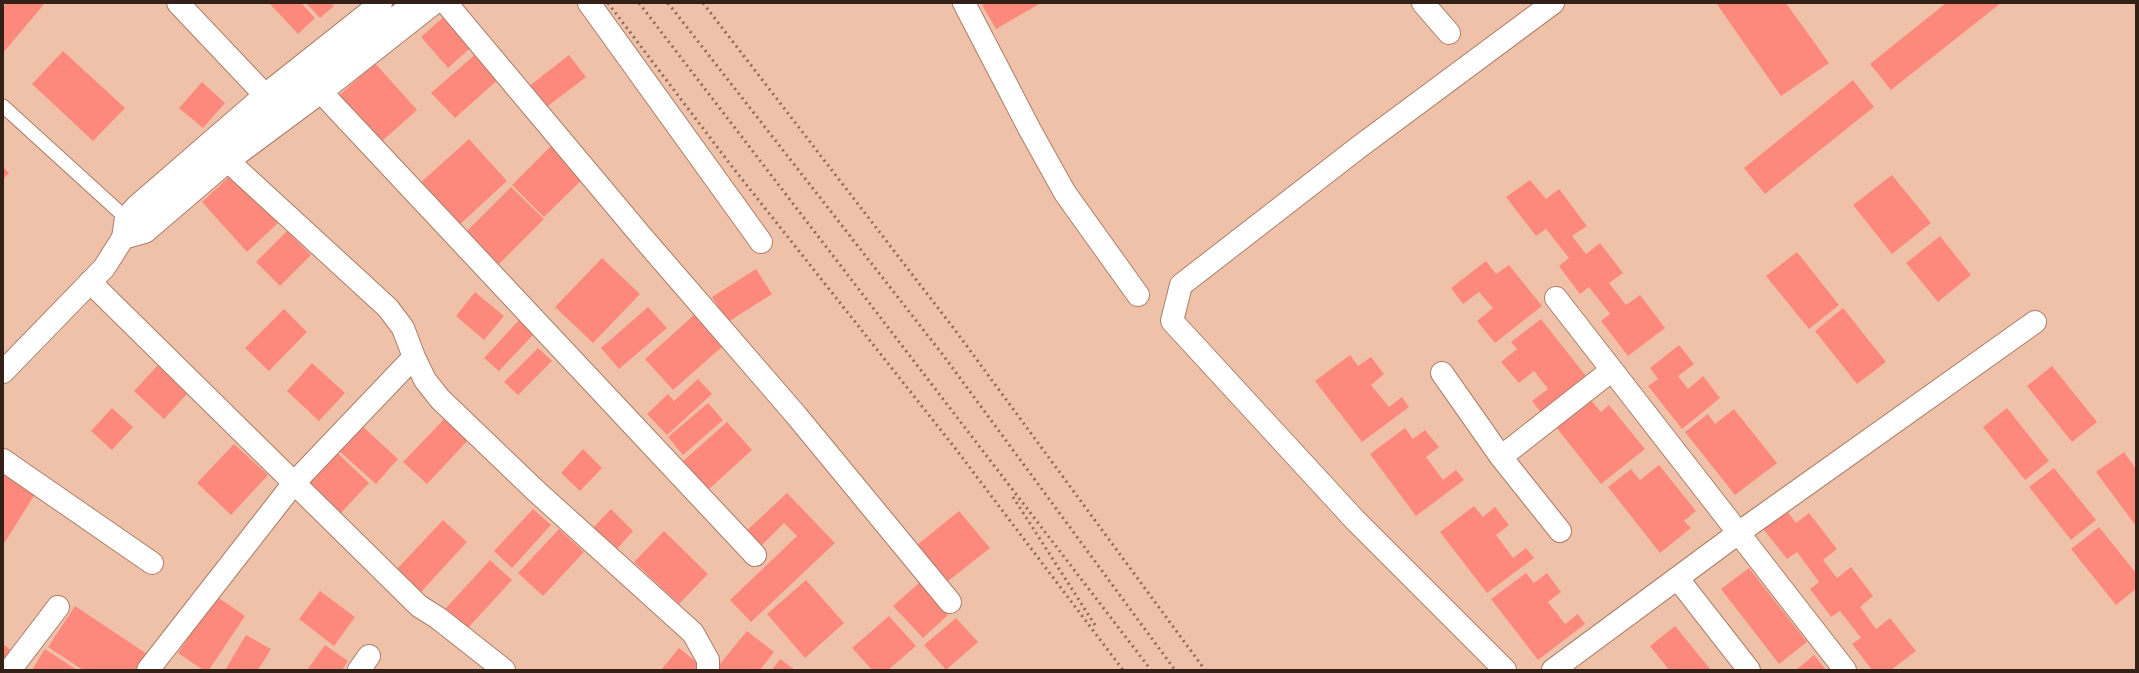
<!DOCTYPE html>
<html>
<head>
<meta charset="utf-8">
<style>
  body { margin:0 }
  #map { position:relative; width:2139px; height:673px; overflow:hidden; background:#f0c1a9; font-family:Lora,serif }
  canvas { display:block }
  .frame { position:absolute; inset:0; border:4px solid #332118; pointer-events:none }
</style>
</head>
<body>
<div id="map">
<canvas width="2139" height="673"></canvas>
<div class="frame"></div>
</div>
<script>
const context = document.querySelector('canvas').getContext('2d');
context.lineJoin = 'round';
function fillPath(path, color) { context.fillStyle = color; context.fill(path, 'evenodd'); }
const shape = rows => new Path2D(rows.map(r => 'M' + r).join(''));
function strokePath(path, color, width, dash) { context.strokeStyle = color; context.lineWidth = width; context.lineCap = dash ? 'butt' : 'round'; context.setLineDash(dash || []); context.stroke(path); }
fillPath(shape([
  [6,3,45,3,3,53,3,7],
  [269,3,301,3,315,18,298,34],
  [306,3,331,3,334,6,320,18],
  [986,3,1041,3,996,29,982,5],
  [1716,3,1786,3,1829,63,1781,96],
  [1946,3,2001,3,1891,90,1870,64],
  [449,12,477,42,448,68,421,37],
  [63,51,125,108,93,141,32,84],
  [478,52,501,77,455,118,431,93],
  [569,55,586,77,544,109,528,87],
  [375,63,417,110,379,144,336,98],
  [1853,80,1874,107,1765,194,1744,168],
  [202,82,225,103,203,128,179,108],
  [469,139,507,181,456,228,418,185],
  [555,142,588,174,544,217,512,185],
  [3,167,9,173,3,179],
  [232,174,278,223,247,252,202,202],
  [1892,175,1931,223,1892,254,1853,205],
  [1530,180,1546,199,1559,189,1587,226,1572,236,1586,254,1600,243,1623,273,1609,283,1626,305,1640,295,1665,328,1628,356,1601,321,1610,314,1589,287,1580,294,1559,266,1569,258,1546,229,1536,236,1506,197],
  [511,187,544,219,495,268,463,235],
  [287,231,311,255,280,286,256,262],
  [1940,236,1971,275,1938,302,1906,263],
  [1797,252,1839,305,1809,329,1766,276],
  [602,258,640,294,593,343,555,307],
  [1486,261,1496,274,1509,265,1542,306,1495,343,1477,321,1493,308,1479,292,1463,304,1451,288],
  [756,269,772,294,728,322,712,297],
  [475,292,504,316,484,340,456,316],
  [648,307,667,328,619,369,601,348],
  [1843,308,1886,362,1857,384,1815,331],
  [284,309,307,332,269,371,245,348],
  [694,315,723,346,673,390,645,359],
  [1541,319,1586,376,1546,419,1532,401,1548,389,1534,371,1519,383,1501,362,1517,349,1511,342],
  [519,320,534,334,499,371,484,358],
  [1679,345,1694,364,1678,376,1688,389,1703,376,1720,398,1682,429,1648,386,1658,379,1650,368],
  [538,348,552,361,518,395,504,382],
  [1350,355,1358,366,1371,357,1384,374,1371,385,1389,407,1402,397,1409,407,1362,442,1315,381],
  [312,363,345,393,319,421,287,391],
  [158,365,188,393,164,419,134,391],
  [2052,366,2097,422,2072,442,2027,386],
  [698,379,712,394,667,435,647,414,668,394,674,401],
  [1591,400,1601,412,1609,405,1645,449,1601,484,1556,427],
  [708,403,723,420,683,455,668,437],
  [112,408,133,427,112,450,91,431],
  [2007,408,2049,461,2025,480,1983,427],
  [1734,409,1777,463,1735,495,1685,432,1708,414,1715,424],
  [447,416,471,437,427,484,403,462],
  [727,422,752,450,708,490,682,462],
  [360,424,398,459,376,484,337,449],
  [1405,428,1413,439,1425,430,1439,447,1426,457,1443,480,1456,470,1464,480,1416,516,1370,454],
  [234,444,268,475,231,515,197,483],
  [583,449,602,468,580,491,561,473],
  [334,450,369,483,341,513,306,480],
  [2124,452,2136,469,2136,526,2096,472],
  [1659,465,1696,511,1684,521,1691,528,1660,553,1608,487,1631,469,1640,480],
  [2054,468,2096,520,2071,540,2029,487],
  [3,474,35,494,3,545],
  [787,493,835,543,751,622,730,600,797,536,784,523,757,550,743,534],
  [1781,503,1796,523,1809,513,1837,549,1823,560,1837,578,1851,567,1873,596,1860,607,1876,629,1890,618,1916,651,1891,670,1872,670,1852,644,1861,638,1840,611,1831,617,1810,589,1819,582,1797,552,1787,559,1757,521],
  [1474,506,1483,517,1495,507,1509,525,1496,535,1513,558,1526,548,1534,558,1487,593,1440,532],
  [533,509,551,525,512,568,494,551],
  [611,509,633,531,614,552,591,530],
  [959,511,990,548,947,582,917,545],
  [443,520,467,542,421,592,396,570],
  [2099,527,2136,573,2136,589,2116,605,2071,549],
  [559,529,584,552,543,596,518,573],
  [664,531,708,574,679,604,634,562],
  [490,560,512,580,467,629,445,609],
  [1749,568,1807,642,1779,664,1721,589],
  [1526,573,1534,583,1547,573,1561,592,1548,602,1565,624,1578,614,1585,624,1538,660,1491,599],
  [806,580,844,623,805,658,767,614],
  [919,583,948,615,923,638,893,606],
  [320,591,355,617,334,646,299,619],
  [216,596,245,616,209,670,203,670,178,653],
  [75,606,147,654,136,670,83,670,48,647],
  [889,616,916,646,888,670,872,670,852,648],
  [956,618,978,642,946,670,924,645],
  [1675,626,1711,670,1669,670,1650,646],
  [747,631,774,652,760,670,715,670],
  [246,635,271,649,258,670,225,670],
  [3,644,13,652,3,665],
  [325,645,348,661,342,670,307,670],
  [679,648,701,666,698,670,661,670],
  [45,649,77,670,32,670],
  [1814,655,1826,670,1796,670],
  [780,659,795,670,772,670]
]), '#fd897c');
const service = shape([
  [3,106,126,218]
]);
const minor = shape([
  [178,3,265,95],
  [381,3,265,95,138,205,126,218,123,238,145,232,228,161,321,92,434,3],
  [446,3,643,238,796,415,950,602],
  [589,3,761,242],
  [964,3,1030,130,1065,193,1138,295],
  [1423,3,1449,33],
  [321,92,755,555],
  [228,161,388,308,403,328,414,357,425,380,440,399,536,491,693,633,708,660,708,670],
  [90,282,419,606,438,618,504,670],
  [1556,298,1845,670],
  [1442,373,1501,457,1560,531],
  [1501,457,1612,370],
  [3,460,152,563],
  [1678,579,1749,670],
  [10,670,58,607],
  [148,670,294,483,414,357],
  [359,670,369,656],
  [1505,670,1355,520,1172,321,1181,285,1359,147,1553,3],
  [1553,670,1737,534,2035,322]
]);
const tertiary = shape([
  [3,372,104,268,123,238,224,150,415,3]
]);
strokePath(service, '#aa7e68', 15);
strokePath(minor, '#aa7e68', 24);
strokePath(tertiary, '#aa7e68', 24);
strokePath(service, '#fff', 13);
strokePath(minor, '#fff', 22);
strokePath(tertiary, '#fff', 22);
strokePath(shape([
  [608,3,730,164,955,448,1123,670],
  [639,3,1151,670],
  [668,3,943,355,1175,670],
  [703,3,955,330,1205,670],
  [1013,497,1095,625]
]), '#8a6b5b', 3, [2, 4]);
</script>
</body>
</html>
